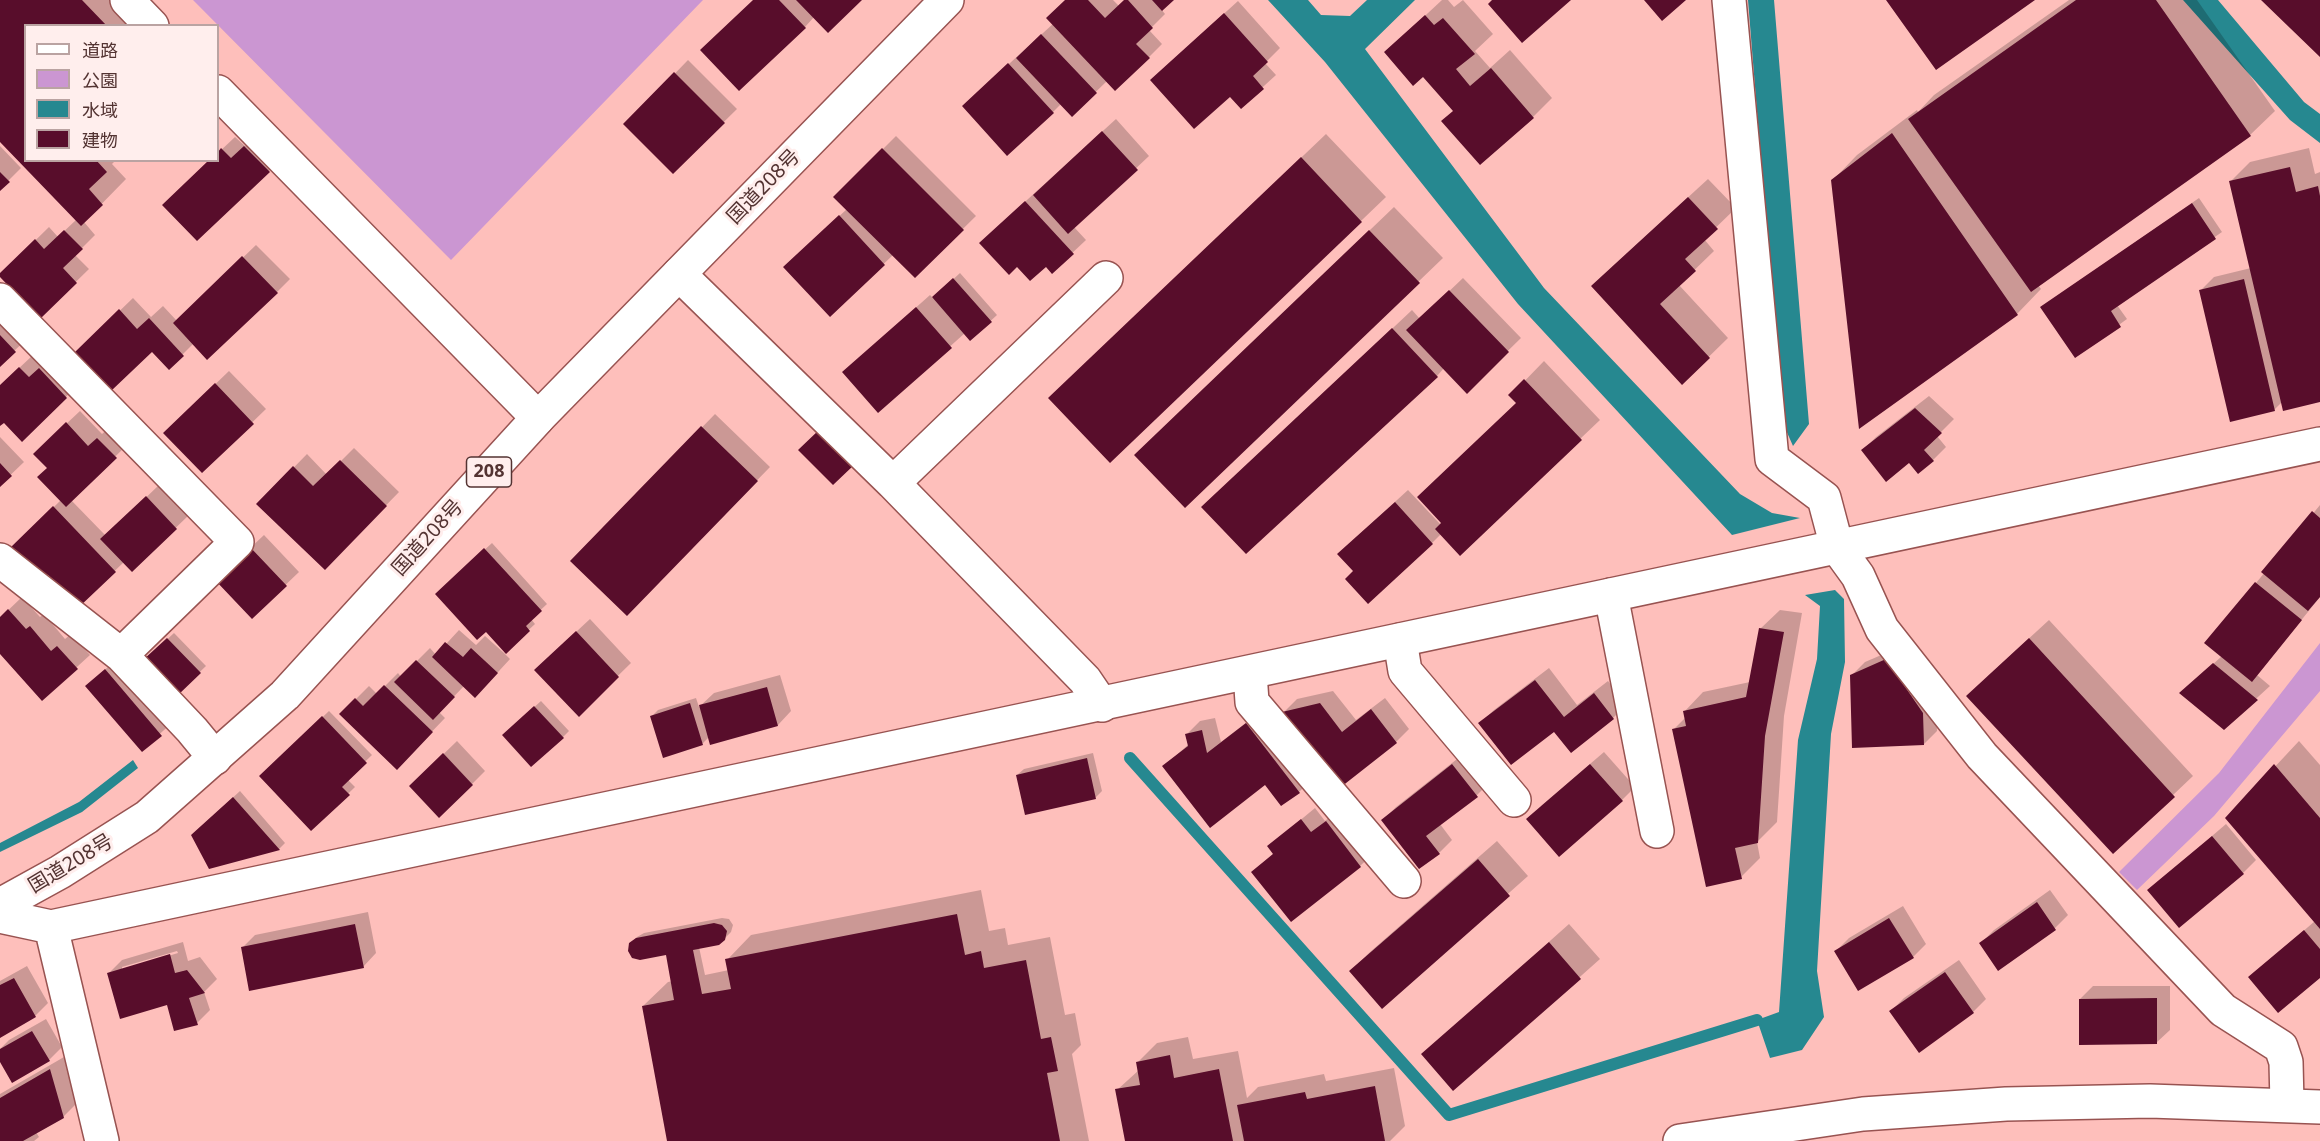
<!DOCTYPE html>
<html>
<head>
<meta charset="utf-8">
<style>
  body { margin:0 }
  #map { position:relative; width:2320px; height:1141px; overflow:hidden; background:#febfbb; font-family:"Noto Sans","Noto Sans JP",sans-serif }
  canvas { display:block }
  .legend { position:absolute; left:24px; top:24px; width:195px; height:138px; box-sizing:border-box; background:#ffeeed; border:2px solid #baa3a2; margin:0; padding:8px 10px; list-style:none; font-size:18px; color:#533332 }
  .legend li { display:flex; align-items:center; gap:12px; height:30px }
  .legend b { width:30px; border:2px solid #baa3a2 }
</style>
</head>
<body>
<div id="map">
<canvas width="2320" height="1141"></canvas>
<ul class="legend">
<li><b style="height:8px;background:#fff"></b>道路</li>
<li><b style="height:16px;background:#cb96d2"></b>公園</li>
<li><b style="height:16px;background:#268890"></b>水域</li>
<li><b style="height:16px;background:#580d2b"></b>建物</li>
</ul>
</div>
<script>
const context = document.querySelector('canvas').getContext('2d');
context.lineJoin = 'round';
function fillPath(path, color) { context.fillStyle = color; context.fill(path, 'evenodd'); }
const shape = rows => new Path2D(rows.map(r => 'M' + r).join(''));
function strokePath(path, color, width, dash) { context.strokeStyle = color; context.lineWidth = width; context.lineCap = dash ? 'butt' : 'round'; context.setLineDash(dash || []); context.stroke(path); }
function label(font, color, halo, rows, align = 'center') {
  context.font = font + ' "Noto Sans","Noto Sans JP",sans-serif'; context.lineWidth = 6; context.setLineDash([]); context.textBaseline = 'middle'; context.strokeStyle = halo; context.fillStyle = color; for (const [text, x, y, turn = 0] of rows) {
    context.save(); context.translate(x, y); context.rotate((+turn || 0) * Math.PI / 180); context.textAlign = isNaN(turn) ? turn : align; if (halo) context.strokeText(text, 0, 0); context.fillText(text, 0, 0); context.restore();
  }
}
fillPath(shape([
  [193,0,703,0,451,260],
  [2320,643,2320,691,2214,816,2137,890,2119,872,2219,773]
]), '#cb96d2');
fillPath(shape([
  [1268,0,1308,0,1321,15,1350,16,1367,0,1415,0,1365,49,1544,288,1740,494,1772,513,1800,518,1732,535,1518,304,1325,62],
  [1748,0,1774,0,1809,424,1793,446,1782,421],
  [2183,0,2218,0,2304,102,2320,114,2320,143,2290,120],
  [1835,590,1844,599,1845,662,1831,734,1817,971,1824,1017,1802,1050,1770,1058,1757,1020,1779,1012,1798,740,1817,659,1820,606,1805,595],
  [133,760,138,768,82,812,0,852,0,843,79,802]
]), '#268890');
fillPath(shape([
  [0,0,130,0,155,26,26,26,26,160,116,160,112,164,126,179,84,222,95,235,75,255,89,269,40,317,0,275,49,227,58,237,77,219,0,140],
  [754,0,860,0,814,17,805,27],
  [1067,0,1113,0,1119,6,1125,0,1172,0,1161,9,1165,14,1149,30,1162,44,1149,57,1107,81,1072,115,1061,104,1053,112,977,93,1054,23],
  [1442,0,1448,0,1454,7,1463,0,1493,34,1475,51,1490,68,1510,50,1552,98,1533,117,1454,111,1423,75,1386,52],
  [2069,0,2197,0,2275,111,2250,135,2038,285,2041,289,2017,314,1833,180,1857,155,1917,110,1918,112,1934,95],
  [1238,1,1280,48,1265,63,1276,75,1241,107,1230,95,1165,67],
  [688,60,737,109,673,172,626,124],
  [1116,119,1149,156,1074,227,1086,240,1052,272,1046,265,994,230],
  [258,134,282,158,269,171,218,160,218,153,235,137,245,146],
  [1326,134,1386,197,1110,461,1074,374],
  [896,136,976,216,915,276,893,255,830,315,798,254,847,209,835,197],
  [0,146,21,168,0,189],
  [2309,148,2315,174,2320,172,2320,400,2282,402,2274,410,2201,290,2214,277,2251,268,2230,182,2250,162],
  [1708,179,1736,208,1704,239,1714,251,1679,285,1728,338,1682,383,1612,267],
  [2199,198,2222,232,2117,305,2127,319,2076,356,2042,307],
  [1394,207,1443,258,1418,282,1160,431],
  [256,245,290,279,277,292,194,343,169,368,152,350,77,352,133,298,151,317,163,306,177,321],
  [960,273,997,315,971,339,965,333,878,411,857,360,930,295,933,298],
  [1463,278,1521,338,1467,391,1444,368,1437,376,1223,488,1412,310,1420,319],
  [0,308,28,338,0,364],
  [33,355,79,384,22,440,4,421,0,424,0,386],
  [1544,361,1600,420,1460,553,1441,534,1432,543,1355,571,1352,541,1408,490,1441,525,1518,403,1511,395],
  [229,371,266,409,202,471,178,420],
  [1929,396,1954,419,1937,436,1946,447,1933,460,1909,461,1863,450,1876,437],
  [80,411,102,434,111,426,128,444,71,500,106,536,160,484,189,515,132,570,124,562,78,606,48,573,12,548,61,500,49,468,48,441],
  [715,414,770,467,627,614,572,561],
  [0,437,24,462,0,485],
  [354,448,399,492,325,568,259,503,307,454,327,475],
  [2320,505,2320,597,2257,675,2270,686,2224,728,2181,693,2222,656,2256,583],
  [264,535,299,572,252,617,230,567],
  [492,543,547,604,531,619,535,624,504,653,510,659,488,683,464,686,439,712,445,718,397,768,341,714,369,686,377,694,398,673,401,677,430,648,436,655,459,630,476,645,485,636,504,653,505,651,443,588],
  [22,597,40,617,44,614,65,639,71,634,90,655,42,699,0,652,0,618],
  [1780,610,1802,613,1784,716,1777,822,1757,842,1760,858,1741,877,1674,729,1686,717,1684,712,1703,692,1750,682,1760,629],
  [590,619,631,663,579,714,549,657],
  [2049,620,2193,776,2113,852,1987,677],
  [174,633,206,666,177,694,145,660],
  [1900,647,1936,700,1937,731,1924,744,1851,676,1865,662],
  [119,657,174,721,142,750,87,686],
  [1549,668,1577,705,1608,681,1626,705,1613,718,1571,751,1554,730,1480,723,1494,710],
  [780,675,791,711,778,725,709,737,703,743,664,756,652,716,658,710,696,698,699,707,714,693],
  [1333,691,1356,720,1385,698,1409,729,1396,742,1341,785,1284,712,1297,699],
  [541,701,569,731,563,737,510,729],
  [329,711,372,755,347,779,355,787,312,829,261,776],
  [1260,712,1312,779,1299,792,1266,783,1164,766,1189,744,1187,734,1200,721,1215,718,1221,742],
  [457,741,485,771,472,784,424,773],
  [2299,741,2320,765,2320,976,2250,977,2315,921,2227,818],
  [1466,752,1490,782,1477,795,1440,824,1452,840,1439,853,1383,820,1396,807],
  [1604,752,1635,787,1622,800,1541,806],
  [1093,753,1102,791,1096,797,1017,775,1024,769],
  [240,791,285,843,279,849,210,867,199,829],
  [1315,808,1325,821,1339,809,1374,853,1360,866,1291,920,1253,872,1274,853,1269,846],
  [2226,824,2256,860,2243,873,2149,890],
  [1497,841,1528,876,1382,1006,1351,971,1370,952],
  [981,890,989,931,1005,928,1008,945,1050,937,1065,1015,1075,1013,1081,1045,1072,1054,1089,1141,669,1141,643,1006,668,982,673,981,667,953,630,944,637,937,644,933,722,918,729,919,733,925,731,932,724,939,699,947,705,975,729,970,727,960,751,935],
  [2050,890,2068,915,2055,928,1999,969,1981,943,1994,930],
  [1903,906,1926,944,1913,957,1836,951,1849,938],
  [368,912,376,953,363,967,242,948,255,935],
  [1569,924,1600,959,1454,1089,1423,1054],
  [183,942,188,961,200,957,217,979,204,992,210,1010,197,1023,168,1003,108,974,122,960],
  [177,951,178,953,122,970,122,967],
  [1959,960,1986,999,1973,1012,1891,1011,1904,998],
  [27,966,48,1003,35,1016,0,1036,0,981],
  [2093,986,2170,986,2170,1030,2156,1043,2080,999],
  [46,1019,62,1047,49,1060,0,1059,0,1049,9,1040],
  [1188,1037,1193,1059,1238,1051,1247,1098,1258,1087,1324,1074,1326,1081,1394,1068,1405,1126,1390,1141,1126,1141,1117,1090,1139,1070,1137,1063,1157,1043],
  [64,1057,76,1104,63,1117,36,1132,39,1137,34,1141,0,1141,0,1094]
]), '#0003');
strokePath(shape([
  [1130,758,1449,1115,1757,1020]
]), '#268890', 12);
fillPath(shape([
  [0,0,82,0,107,26,26,26,26,160,96,160,107,172,89,189,103,205,81,226,0,142],
  [753,0,779,0,806,28,739,91,700,50],
  [796,0,862,0,828,33],
  [1065,0,1088,0,1105,18,1124,0,1128,0,1153,28,1136,44,1150,58,1115,91,1046,18],
  [1152,0,1174,0,1162,11],
  [1492,0,1571,0,1522,43,1488,4],
  [1644,0,1686,0,1662,21],
  [1886,0,2035,0,1936,70],
  [2076,0,2156,0,2251,136,2031,292,1908,119],
  [2261,0,2320,0,2320,57],
  [1224,13,1268,62,1253,76,1264,89,1241,109,1230,97,1194,129,1150,80],
  [1425,15,1434,25,1443,18,1475,54,1456,69,1470,86,1491,68,1534,118,1480,165,1441,121,1453,111,1423,77,1413,86,1384,52],
  [1041,34,1097,93,1072,117,1016,58],
  [1008,63,1054,113,1007,156,962,106],
  [674,72,725,123,673,174,623,124],
  [1102,131,1138,170,1068,234,1033,195],
  [1892,133,2018,315,1859,429,1831,180],
  [244,146,270,172,197,241,162,205,209,160,218,160,218,152,221,148,231,158],
  [882,148,964,230,915,278,833,197],
  [1301,157,1362,222,1110,463,1048,398],
  [2290,167,2296,192,2318,186,2320,196,2320,402,2283,411,2229,181],
  [0,172,10,182,0,191],
  [1688,197,1718,229,1685,259,1696,271,1660,304,1710,358,1682,385,1591,286],
  [1025,201,1074,254,1052,274,1046,267,1030,281,1017,267,1009,275,979,243],
  [2192,203,2216,239,2111,311,2121,327,2075,358,2040,307],
  [839,215,885,265,830,317,783,267],
  [64,230,83,249,63,268,77,283,40,319,0,277,0,273,35,239,44,249],
  [1369,230,1420,283,1185,508,1134,455],
  [242,256,278,293,207,360,173,323],
  [953,278,992,322,970,341,932,297],
  [2244,279,2275,411,2230,422,2199,290],
  [1449,290,1509,352,1467,394,1406,330],
  [916,307,952,348,878,413,842,372],
  [119,309,137,329,149,318,184,356,169,370,152,352,111,391,75,352],
  [1392,328,1438,377,1246,554,1201,507],
  [0,335,16,352,0,367],
  [19,367,29,377,39,368,67,398,22,442,4,423,0,426,0,385],
  [1524,379,1582,440,1460,556,1435,529,1441,523,1417,497,1516,403,1508,395],
  [215,383,254,424,202,473,163,433],
  [1915,408,1942,433,1924,450,1934,461,1918,474,1909,463,1886,482,1861,450],
  [66,422,88,446,97,438,117,458,66,507,37,477,47,468,33,454],
  [701,426,758,481,627,616,570,561],
  [820,429,854,465,833,485,798,450],
  [340,460,387,506,325,570,256,504,293,466,313,486],
  [0,463,12,476,0,487],
  [146,496,177,529,132,572,100,539],
  [1395,502,1433,544,1368,604,1345,579,1353,571,1337,554],
  [53,506,116,572,78,608,48,575,42,581,10,548],
  [2312,511,2320,518,2320,597,2308,611,2261,572],
  [250,547,287,586,252,619,215,580],
  [484,548,542,611,526,626,530,631,506,654,486,632,477,640,435,594],
  [2255,582,2302,620,2252,682,2204,643],
  [8,609,26,629,30,626,51,651,57,646,78,669,42,701,0,654,0,617],
  [1759,628,1784,632,1765,736,1758,843,1735,848,1742,879,1706,887,1672,729,1686,726,1683,711,1746,697],
  [576,631,619,677,579,717,534,670],
  [167,638,201,673,177,696,143,660],
  [2029,638,2175,797,2113,854,1966,696],
  [445,642,463,657,471,648,498,673,475,698,432,657],
  [1886,659,1923,713,1924,745,1852,748,1850,675],
  [416,660,455,697,433,720,394,682],
  [2213,663,2258,700,2224,730,2179,693],
  [105,669,162,736,142,752,85,686],
  [1535,680,1564,717,1594,693,1614,719,1571,753,1554,732,1511,765,1478,723],
  [384,685,433,732,397,770,339,714,355,698,363,706],
  [767,687,778,726,710,745,699,705],
  [690,703,703,745,663,758,650,716],
  [1320,703,1342,732,1371,709,1397,743,1341,787,1282,712],
  [534,706,564,738,531,767,502,735],
  [322,716,367,763,342,787,350,795,311,831,259,776],
  [1246,723,1300,793,1281,806,1265,785,1210,828,1162,766,1188,746,1185,734,1202,730,1207,753],
  [443,753,473,785,439,818,409,786],
  [1087,758,1096,799,1025,815,1016,775],
  [1452,764,1478,797,1426,836,1440,854,1419,869,1381,820],
  [1590,764,1623,801,1559,857,1526,819],
  [2274,764,2320,818,2320,929,2225,818],
  [233,797,280,850,209,869,191,835],
  [1301,819,1311,832,1326,821,1361,867,1291,922,1251,872,1273,854,1267,846],
  [2212,836,2244,874,2179,928,2147,890],
  [1478,859,1510,896,1382,1009,1349,971],
  [2037,902,2056,930,1998,971,1979,943],
  [957,914,965,955,981,951,984,968,1026,960,1041,1039,1051,1037,1058,1071,1047,1073,1060,1141,667,1141,642,1006,674,1000,666,955,640,960,632,958,628,951,629,943,636,938,714,923,722,925,727,931,725,940,719,945,693,950,702,994,731,989,725,959],
  [1889,918,1914,958,1858,991,1834,951],
  [355,924,364,968,249,991,241,947],
  [2304,930,2320,949,2320,978,2278,1013,2248,977],
  [1549,942,1581,979,1453,1091,1421,1054],
  [170,954,175,973,187,970,205,993,189,998,198,1025,174,1031,167,1005,120,1019,107,973],
  [1945,972,1974,1013,1919,1053,1889,1011],
  [14,978,36,1017,0,1038,0,985],
  [2157,998,2157,1044,2079,1045,2079,999],
  [32,1031,50,1061,12,1083,0,1062,0,1049],
  [1170,1055,1174,1078,1219,1069,1233,1141,1125,1141,1115,1089,1140,1085,1136,1062],
  [50,1069,64,1118,23,1141,0,1141,0,1098],
  [1375,1086,1385,1141,1244,1141,1237,1105,1305,1092,1307,1099]
]), '#580d2b');
const minor = shape([
  [127,0,152,26],
  [1729,0,1772,459,1824,498,1837,547,1858,576,1882,629,1982,756,2223,1010,2281,1047,2286,1062,2287,1104],
  [218,92,538,418],
  [679,274,893,483,1085,680,1102,705],
  [0,300,237,542,121,655],
  [893,483,1106,278],
  [0,560,121,655,192,730,215,758],
  [1611,595,1657,831],
  [1400,640,1405,671,1514,800],
  [1250,673,1252,702,1404,881]
]);
const tertiary = shape([
  [0,916,51,927,2320,444],
  [51,927,102,1141],
  [1680,1141,1863,1114,2006,1104,2150,1101,2320,1107]
]);
const trunk = shape([
  [0,905,60,872,147,817,285,695,538,418,947,0]
]);
strokePath(minor, '#985351', 36);
strokePath(tertiary, '#985351', 36);
strokePath(trunk, '#985351', 36);
strokePath(minor, '#fff', 33);
strokePath(tertiary, '#fff', 33);
strokePath(trunk, '#fff', 33);
for (const [x, y, w] of [
  [489,472,45]
]) { const box = new Path2D(); box.roundRect(x - w / 2, y - 15, w, 30, 4.5); context.fillStyle = '#ffeeed'; context.fill(box); strokePath(box, '#533332', 1.5); }
label('bold 18px', '#533332', null, [
  ["208",489,472]
]);
label('20px', '#533332', '#ffeeed', [
  ["国道208号",764,187,-46],
  ["国道208号",428,538,-48],
  ["国道208号",71,864,-31]
]);
</script>
</body>
</html>
